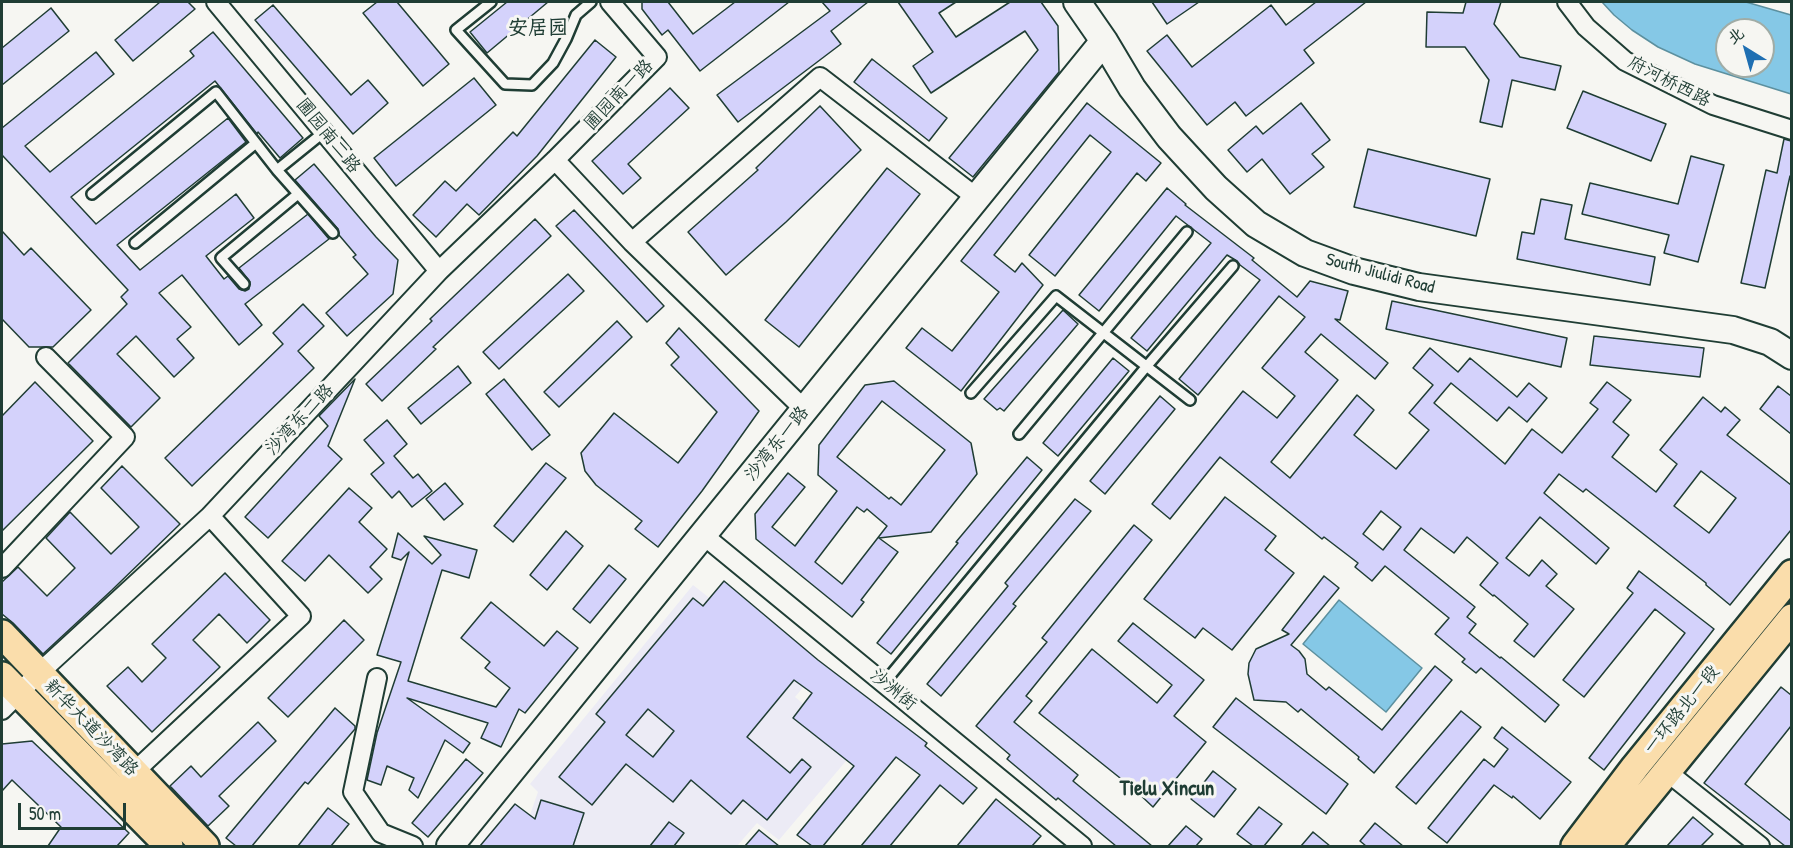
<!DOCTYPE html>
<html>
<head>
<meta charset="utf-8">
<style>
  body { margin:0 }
  #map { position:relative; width:1793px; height:848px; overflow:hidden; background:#f6f6f2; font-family:"Patrick Hand","LXGW WenKai TC",sans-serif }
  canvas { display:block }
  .frame { position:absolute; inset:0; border:3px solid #1f3d34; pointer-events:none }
  .north { position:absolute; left:1715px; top:18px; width:60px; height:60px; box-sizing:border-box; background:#f6f6f2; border:2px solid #a0aca6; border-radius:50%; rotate:323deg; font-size:16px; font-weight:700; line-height:24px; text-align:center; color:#1f3d34 }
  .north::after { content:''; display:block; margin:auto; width:21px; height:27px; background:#1f6fb2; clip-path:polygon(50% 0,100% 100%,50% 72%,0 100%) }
  .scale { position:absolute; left:18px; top:803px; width:108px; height:27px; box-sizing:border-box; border:3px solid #1f3d34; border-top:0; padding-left:8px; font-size:18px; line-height:21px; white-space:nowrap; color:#1f3d34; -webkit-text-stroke:4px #f6f6f2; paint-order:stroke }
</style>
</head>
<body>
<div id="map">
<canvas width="1793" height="848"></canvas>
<div class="frame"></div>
<div class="north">北</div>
<div class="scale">50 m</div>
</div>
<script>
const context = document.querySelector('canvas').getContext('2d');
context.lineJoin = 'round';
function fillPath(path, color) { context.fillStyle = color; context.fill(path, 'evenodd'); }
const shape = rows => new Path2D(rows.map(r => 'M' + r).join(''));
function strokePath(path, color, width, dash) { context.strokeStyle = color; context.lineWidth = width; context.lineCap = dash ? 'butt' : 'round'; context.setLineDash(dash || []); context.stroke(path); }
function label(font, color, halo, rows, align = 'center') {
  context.font = font + ' "Patrick Hand","LXGW WenKai TC",sans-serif'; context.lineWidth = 6; context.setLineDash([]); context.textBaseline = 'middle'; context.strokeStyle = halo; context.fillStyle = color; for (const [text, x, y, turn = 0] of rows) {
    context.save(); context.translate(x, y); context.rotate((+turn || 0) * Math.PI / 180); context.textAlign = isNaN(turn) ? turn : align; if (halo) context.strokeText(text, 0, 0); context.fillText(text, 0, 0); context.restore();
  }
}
fillPath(shape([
  [693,585,811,678,795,697,857,748,779,840,757,823,737,846,519,846,538,792,530,784]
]), '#ecebf5');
const water = shape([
  [1602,2,1746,2,1791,15,1791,94,1695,64,1658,47,1632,30,1614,15,1602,2],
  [1727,30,1763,30,1763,66,1727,66,1727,30],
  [1339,600,1422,668,1386,712,1303,644,1339,600]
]);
fillPath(water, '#85c8e6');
strokePath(water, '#5c909f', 1.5);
const building = shape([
  [160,2,188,2,195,9,133,61,115,40,160,2],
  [377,2,397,2,449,64,423,86,363,13,377,2],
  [507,2,548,2,487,53,470,32,507,2],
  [642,2,668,2,693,34,735,2,789,2,700,71,668,30,662,35,642,9,642,2],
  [822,2,868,2,831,31,841,44,738,122,717,95,830,11,822,2],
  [898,2,956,2,939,13,956,37,1010,2,1041,2,1058,26,1059,72,973,177,949,158,1038,50,1025,31,931,93,913,66,933,52,898,2],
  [1152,2,1199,2,1167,24,1152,2],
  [1316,2,1366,2,1304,50,1314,63,1246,116,1235,102,1207,125,1147,51,1167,35,1192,67,1271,5,1286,25,1316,2],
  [1466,2,1501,2,1494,24,1520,57,1561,66,1555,90,1512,80,1502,127,1480,122,1489,80,1465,47,1426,47,1427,12,1463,13,1466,2],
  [273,5,351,95,368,80,388,103,353,134,255,20,273,5],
  [51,8,69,31,2,85,2,48,51,8],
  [213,32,303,138,280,158,258,132,257,134,215,81,71,197,96,224,228,118,246,142,117,245,140,270,236,194,254,218,206,256,224,279,228,276,239,289,245,291,249,289,250,282,239,268,308,214,329,239,245,304,262,325,239,345,182,275,159,293,191,327,177,339,194,358,174,377,136,336,117,354,160,398,131,427,68,363,127,304,121,297,128,290,2,155,2,128,96,52,114,74,25,146,50,172,194,56,190,51,213,32],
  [595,40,616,57,537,156,479,215,467,204,436,237,413,215,445,181,456,191,513,132,517,136,595,40],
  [872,59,947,118,929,141,854,82,872,59],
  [474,78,496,105,396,186,374,158,474,78],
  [670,88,689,108,628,164,641,178,623,194,592,161,670,88],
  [1583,91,1666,124,1651,161,1567,128,1583,91],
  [1087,103,1161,163,1146,181,1137,173,1055,276,1029,255,1111,152,1090,135,994,255,1015,272,1022,263,1043,285,961,391,906,348,922,328,952,351,999,292,961,261,1087,103],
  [1301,103,1330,140,1312,154,1324,167,1290,194,1262,159,1247,172,1228,150,1256,126,1263,134,1301,103],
  [820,106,861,150,786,222,726,275,688,232,758,170,756,168,820,106],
  [1784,139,1791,141,1791,176,1790,176,1765,288,1741,283,1766,170,1777,173,1784,139],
  [1368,149,1490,179,1476,236,1354,207,1368,149],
  [1691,156,1724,165,1698,262,1664,253,1669,235,1582,214,1590,183,1678,204,1691,156],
  [314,164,376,237,398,260,393,294,347,336,326,313,368,274,353,257,356,255,339,235,338,229,295,180,314,164],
  [887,168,920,194,799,347,765,320,887,168],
  [1167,188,1186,204,1185,205,1254,258,1252,260,1297,297,1310,281,1348,291,1340,320,1335,319,1388,363,1375,379,1321,334,1305,352,1338,380,1271,462,1290,478,1357,395,1374,410,1354,435,1396,469,1429,430,1409,413,1433,385,1413,368,1430,348,1458,372,1470,358,1517,397,1529,383,1547,398,1527,422,1509,407,1497,421,1451,383,1434,403,1505,464,1532,429,1562,453,1598,409,1590,403,1607,382,1631,400,1613,422,1629,435,1612,457,1656,492,1677,464,1660,450,1703,397,1721,412,1725,407,1740,420,1727,435,1791,485,1791,530,1730,605,1706,585,1706,583,1586,489,1583,492,1559,474,1544,493,1609,548,1596,564,1540,517,1506,558,1529,576,1542,560,1557,574,1546,586,1574,609,1534,657,1514,641,1528,624,1494,595,1493,596,1480,585,1498,563,1467,537,1454,553,1421,528,1404,550,1475,607,1467,617,1476,624,1469,633,1500,658,1501,657,1559,705,1545,722,1481,668,1476,673,1462,662,1465,659,1435,634,1449,618,1385,566,1372,581,1355,567,1358,563,1324,537,1322,539,1220,457,1170,519,1152,504,1243,391,1277,418,1295,396,1262,368,1305,317,1279,296,1198,395,1179,379,1260,280,1240,265,1237,261,1227,255,1147,351,1131,338,1211,243,1176,216,1099,311,1079,295,1167,188],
  [1701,471,1736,498,1709,533,1674,506,1701,471],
  [1381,511,1401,527,1383,550,1363,534,1381,511],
  [1541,199,1572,205,1565,239,1655,257,1650,285,1517,259,1522,232,1534,234,1541,199],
  [574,210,664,306,647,322,556,226,574,210],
  [535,219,551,236,433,347,436,349,382,401,366,384,432,321,430,319,535,219],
  [2,231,24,255,31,248,91,310,53,347,29,347,2,319,2,231],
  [568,274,584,291,499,369,483,352,568,274],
  [1392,301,1567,338,1561,367,1386,329,1392,301],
  [303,304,324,326,298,351,314,368,192,486,165,458,283,344,273,333,303,304],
  [1063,310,1078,324,1004,411,1000,408,997,410,984,399,1063,310],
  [617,321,632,337,559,407,544,392,617,321],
  [679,328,759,411,702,491,658,547,635,529,642,521,596,485,585,471,581,453,614,413,678,463,717,412,671,365,679,357,666,343,679,328],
  [1594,336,1704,348,1700,377,1590,365,1594,336],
  [1113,358,1129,371,1058,456,1043,443,1113,358],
  [458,366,471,383,421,424,408,408,458,366],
  [355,379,328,446,342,459,268,538,245,517,328,426,319,416,355,379],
  [504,379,550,435,532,450,486,394,504,379],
  [894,381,971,443,977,474,931,532,879,538,898,552,861,600,864,602,852,617,756,539,755,514,788,473,805,487,772,527,795,546,837,491,818,475,819,445,865,385,894,381],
  [882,401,945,450,901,505,891,497,889,499,837,457,882,401],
  [857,507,864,512,867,509,887,526,842,584,815,562,857,507],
  [35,382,93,441,2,531,2,416,35,382],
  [1778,386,1791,396,1791,434,1760,409,1778,386],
  [1160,396,1175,409,1105,494,1090,481,1160,396],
  [387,420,407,444,394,456,413,478,418,474,432,491,412,507,399,491,392,498,371,474,384,463,364,440,387,420],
  [1027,457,1042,470,891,654,877,643,958,543,956,542,1027,457],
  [546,463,566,478,513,542,494,526,546,463],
  [122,466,180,524,112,590,43,654,13,623,2,614,2,582,18,567,47,596,75,568,46,538,70,512,111,554,139,527,101,488,122,466],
  [445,483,463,504,444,520,426,499,445,483],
  [349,488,372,508,359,522,387,549,370,567,382,579,368,593,329,555,305,581,282,561,349,488],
  [1225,497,1276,536,1265,550,1294,573,1232,650,1203,628,1195,638,1144,599,1225,497],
  [1075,499,1091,511,1013,604,1016,606,941,696,927,684,1008,586,1005,583,1075,499],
  [1134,525,1152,540,1026,696,1032,701,1014,722,1078,775,1073,781,1152,846,1116,846,1058,798,1056,800,1007,759,1010,755,976,726,1047,642,1042,638,1134,525],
  [566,531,583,546,547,590,530,575,566,531],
  [398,533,432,564,441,555,424,536,477,550,469,578,442,570,408,681,496,707,510,688,485,668,490,662,461,638,491,602,544,646,557,631,578,648,525,713,519,709,501,747,481,738,488,723,407,698,470,743,463,753,445,740,418,798,409,790,414,778,387,766,381,785,367,780,377,733,401,662,377,655,409,552,401,560,392,557,398,533],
  [609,565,626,579,590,623,573,609,609,565],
  [1639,571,1714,629,1604,770,1589,758,1685,633,1655,609,1584,697,1563,680,1633,593,1627,588,1639,571],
  [225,573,270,620,247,643,219,614,193,640,220,667,152,732,107,686,128,667,142,682,166,658,152,644,225,573],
  [1324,576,1339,588,1291,645,1299,651,1305,659,1307,674,1326,690,1329,687,1382,730,1435,666,1452,680,1374,773,1358,759,1359,757,1301,709,1298,712,1286,702,1254,700,1248,674,1249,663,1256,649,1289,634,1282,630,1324,576],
  [724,581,818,660,927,743,925,746,977,788,963,804,940,785,890,846,861,846,920,775,896,757,823,846,812,846,797,835,854,766,793,718,812,693,794,680,747,737,790,773,802,759,811,767,767,820,743,800,731,814,691,780,673,802,626,764,592,805,559,777,605,722,596,714,693,598,703,606,724,581],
  [648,709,674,731,653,757,626,735,648,709],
  [344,620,364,640,288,717,268,698,344,620],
  [1133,623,1204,680,1174,716,1206,742,1153,807,1135,790,1039,713,1092,649,1157,703,1172,685,1118,641,1133,623],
  [1781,687,1791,695,1791,726,1745,784,1791,821,1791,846,1785,846,1704,783,1781,687],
  [1236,698,1348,784,1326,814,1213,727,1236,698],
  [335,708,355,726,355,729,308,784,305,782,252,846,236,846,226,838,335,708],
  [1461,711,1481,727,1416,804,1396,787,1461,711],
  [258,722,276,741,219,796,229,806,208,826,170,786,191,766,201,777,258,722],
  [1502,727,1571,782,1540,819,1513,796,1512,798,1494,785,1447,843,1428,828,1484,759,1494,767,1508,749,1494,738,1502,727],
  [32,741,129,833,117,846,48,846,61,827,12,780,2,791,2,744,32,741],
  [466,759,483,773,428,837,412,823,466,759],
  [1213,771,1236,789,1214,817,1191,799,1213,771],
  [996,799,1041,836,1032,846,957,846,996,799],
  [541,800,584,813,573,846,480,846,515,804,535,819,541,800],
  [1259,807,1282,824,1264,846,1253,846,1237,834,1259,807],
  [328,808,349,824,331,846,298,846,328,808],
  [1693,817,1713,834,1701,846,1667,846,1693,817],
  [669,822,684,833,674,846,650,846,669,822],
  [1375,823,1403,846,1366,846,1360,841,1375,823],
  [1186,826,1202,839,1196,846,1168,846,1186,826],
  [759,830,779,846,745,846,759,830],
  [1313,832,1330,846,1301,846,1313,832]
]);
fillPath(building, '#d4d2fb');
strokePath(building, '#1f3d34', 1.5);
const lane = shape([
  [491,2,456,30,505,84,532,85,553,63,566,39,576,15,591,2],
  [277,170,324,132],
  [92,194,216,92,277,170,333,233],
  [135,243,256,143],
  [244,284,221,258,298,194],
  [971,393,1056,296,1190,400],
  [1019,434,1187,232],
  [884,683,1146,367,1233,266]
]);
const street = shape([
  [216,2,439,271],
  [1567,2,1586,27,1625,61,1713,105,1792,130],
  [555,160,632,242,805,410],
  [632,242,820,77,977,198],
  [703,535,1082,846],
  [2,568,125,437,46,357],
  [377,678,353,792,381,833,413,846],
  [2,710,39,673,210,516,439,271,555,160,657,57,610,2],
  [1666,771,1760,846],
  [134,772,301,616,210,516]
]);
const secondary = shape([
  [1077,2,1104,41,1132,88,1169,137,1216,188,1256,224,1305,253,1354,271,1419,287,1733,330,1770,342,1792,356],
  [450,846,1104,41]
]);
const primary = shape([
  [2,634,205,846],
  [2,676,169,846],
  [1575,846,1635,767,1792,574],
  [1606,846,1792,618]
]);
strokePath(lane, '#1f3d34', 14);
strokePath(street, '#1f3d34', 22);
strokePath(secondary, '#1f3d34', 30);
strokePath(primary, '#1f3d34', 32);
strokePath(lane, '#f6f6f2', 9);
strokePath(street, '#f6f6f2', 18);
strokePath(secondary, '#f6f6f2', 26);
strokePath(primary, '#faddab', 27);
label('18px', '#1f3d34', '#f6f6f2', [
  ["府河桥西路",1669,82,27],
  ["圃园南一路",619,95,-46],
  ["圃园南二路",328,136,51],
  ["South Jiulidi Road",1380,274,15],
  ["沙湾东二路",300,420,-47],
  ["沙湾东一路",777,444,-51],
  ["沙洲街",893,690,39],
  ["一环路北一段",1682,710,-51],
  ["新华大道沙湾路",91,728,46]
]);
label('bold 20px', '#1f3d34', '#f6f6f2', [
  ["安居园",538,29]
]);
label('bold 21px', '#1f3d34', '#f6f6f2', [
  ["Tielu Xincun",1167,789]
]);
</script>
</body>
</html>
